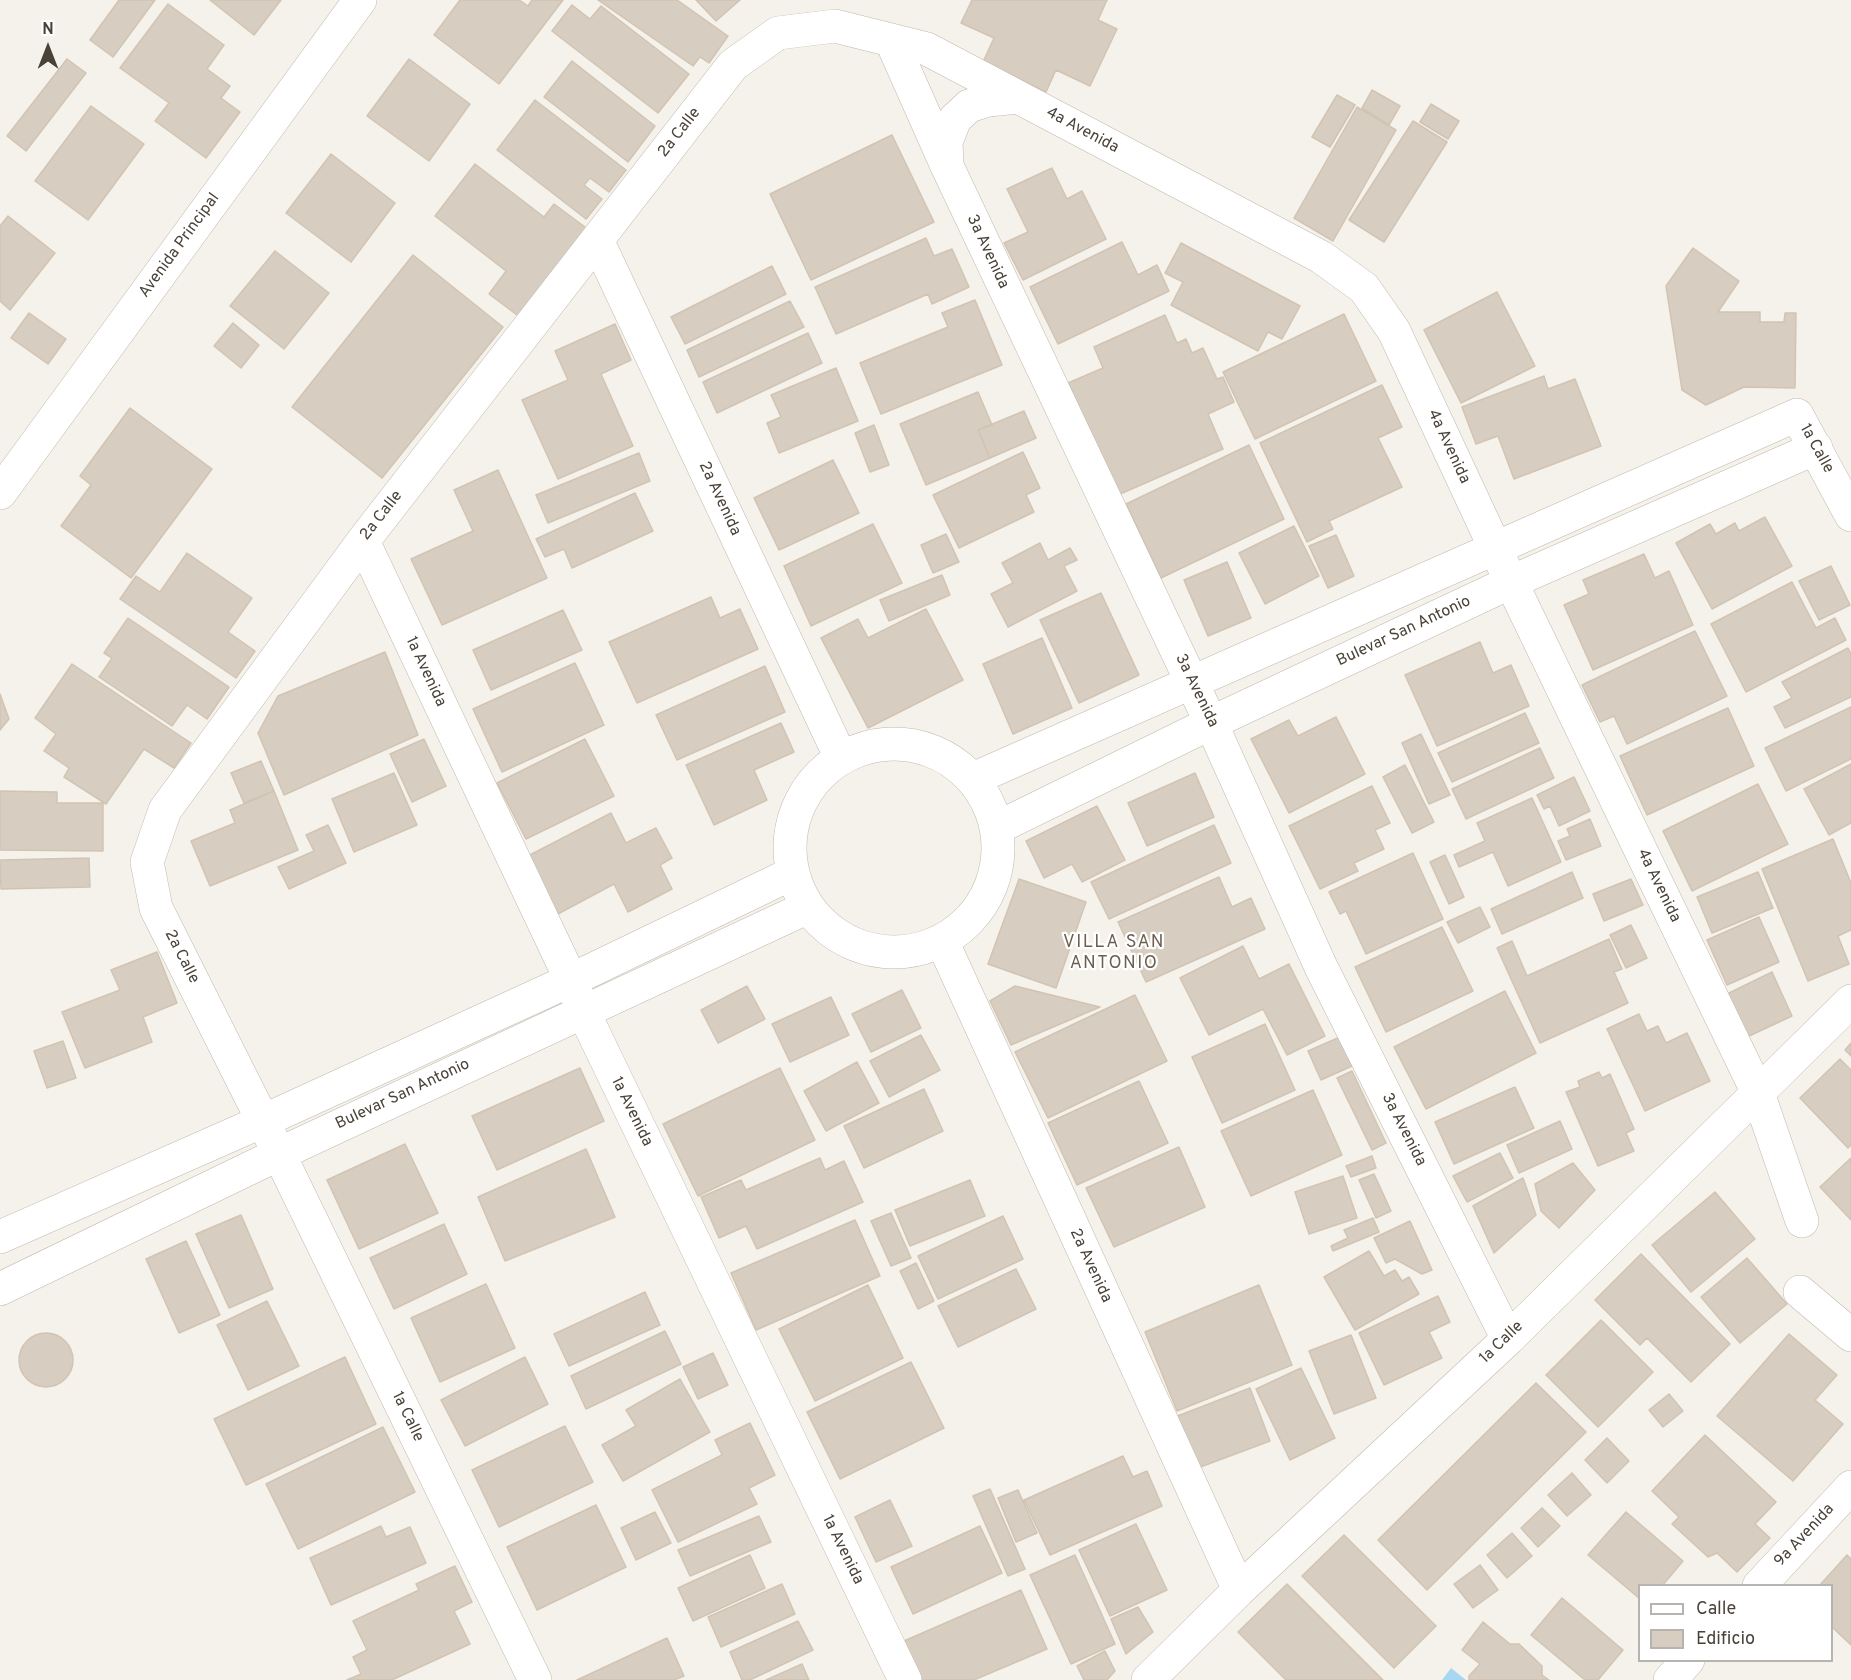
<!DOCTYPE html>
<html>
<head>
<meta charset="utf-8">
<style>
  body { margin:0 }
  #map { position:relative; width:1851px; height:1680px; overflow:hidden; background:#f5f2eb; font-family:Overpass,sans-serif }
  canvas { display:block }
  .legend { position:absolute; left:1638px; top:1584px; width:195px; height:78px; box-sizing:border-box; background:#fff; border:2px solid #b7b3b0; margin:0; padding:8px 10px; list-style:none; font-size:18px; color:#4a4239 }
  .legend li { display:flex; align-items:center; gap:12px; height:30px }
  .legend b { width:30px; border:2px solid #b7b3b0 }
  .north { position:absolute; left:18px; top:18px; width:60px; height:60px; -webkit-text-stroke:4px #fff; paint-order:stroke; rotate:0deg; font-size:16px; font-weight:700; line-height:24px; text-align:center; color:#4a4239 }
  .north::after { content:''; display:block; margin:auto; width:21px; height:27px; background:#4a4239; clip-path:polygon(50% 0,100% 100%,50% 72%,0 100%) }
</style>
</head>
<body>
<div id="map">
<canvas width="1851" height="1680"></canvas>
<ul class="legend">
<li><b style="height:8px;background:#fff"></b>Calle</li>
<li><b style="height:16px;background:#d7cdc0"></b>Edificio</li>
</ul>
<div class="north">N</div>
</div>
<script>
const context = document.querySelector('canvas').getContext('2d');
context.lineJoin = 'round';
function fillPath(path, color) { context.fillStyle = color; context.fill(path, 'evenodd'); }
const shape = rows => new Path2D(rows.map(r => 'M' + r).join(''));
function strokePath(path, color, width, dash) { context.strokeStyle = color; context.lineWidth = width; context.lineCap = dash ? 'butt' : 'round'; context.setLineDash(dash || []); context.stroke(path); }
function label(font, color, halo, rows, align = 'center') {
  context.font = font + ' Overpass,sans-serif'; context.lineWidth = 4.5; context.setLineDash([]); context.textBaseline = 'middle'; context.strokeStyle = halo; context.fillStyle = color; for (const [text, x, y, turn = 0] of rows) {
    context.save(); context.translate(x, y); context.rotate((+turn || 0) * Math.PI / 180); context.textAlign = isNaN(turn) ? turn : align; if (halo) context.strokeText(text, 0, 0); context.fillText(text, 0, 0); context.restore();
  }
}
fillPath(shape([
  [1451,1668,1466,1680,1442,1680]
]), '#a8d8f1');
const building = shape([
  [119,0,155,0,113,57,90,40,119,0],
  [210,0,281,0,254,35,210,0],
  [460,0,519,0,528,6,532,0,563,0,499,84,434,35,460,0],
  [598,0,677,0,728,36,709,63,700,57,693,66,598,0],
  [696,0,740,0,716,21,696,0],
  [972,0,1107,0,1098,20,1117,29,1090,86,1056,70,1046,92,983,62,994,38,961,23,972,0],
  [168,4,224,45,207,69,230,86,221,98,240,112,206,158,155,121,169,103,120,68,168,4],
  [572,5,590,19,601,6,689,74,658,113,552,31,572,5],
  [67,59,86,73,26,151,7,136,67,59],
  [409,59,470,104,429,161,367,116,409,59],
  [572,61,655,126,628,162,544,97,572,61],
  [1372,90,1400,106,1389,125,1362,108,1372,90],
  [1337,95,1355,105,1330,147,1312,137,1337,95],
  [535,100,626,170,609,192,590,178,584,185,602,199,586,219,497,150,535,100],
  [1431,104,1459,121,1448,139,1420,122,1431,104],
  [91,106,144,144,88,220,35,181,91,106],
  [1357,107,1396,130,1333,241,1294,218,1357,107],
  [1413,121,1447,142,1384,242,1349,220,1413,121],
  [892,135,934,222,811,280,770,194,892,135],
  [331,154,395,203,351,262,286,213,331,154],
  [475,164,544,217,554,204,589,230,521,318,489,294,506,271,435,216,475,164],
  [1052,168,1067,199,1082,191,1106,239,1023,280,1004,243,1028,232,1007,189,1052,168],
  [8,216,55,253,10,310,0,301,0,226,8,216],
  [926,238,934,256,952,249,969,287,932,304,928,294,836,334,815,287,926,238],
  [1122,242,1138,275,1157,265,1169,291,1058,344,1030,287,1122,242],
  [1181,243,1300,306,1282,339,1268,332,1258,351,1171,305,1183,282,1165,273,1181,243],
  [1693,248,1739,281,1718,312,1760,312,1760,322,1784,322,1785,313,1796,313,1795,388,1744,387,1706,405,1682,390,1666,286,1693,248],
  [275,251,329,293,284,349,230,306,275,251],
  [413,255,503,327,382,478,292,407,413,255],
  [772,266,786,294,685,344,671,317,772,266],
  [1497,292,1535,366,1461,403,1424,330,1497,292],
  [975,300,1002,365,881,414,860,363,948,327,942,313,975,300],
  [790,301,804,327,699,377,687,350,790,301],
  [29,313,66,339,48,364,11,338,29,313],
  [1344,314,1376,381,1255,439,1223,372,1344,314],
  [1165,315,1177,343,1186,339,1192,353,1203,348,1217,379,1223,377,1234,402,1208,414,1223,449,1118,495,1068,383,1103,368,1094,347,1165,315],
  [233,323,259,345,241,368,214,346,233,323],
  [615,324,631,360,601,374,633,446,558,479,522,400,568,380,555,351,615,324],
  [808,333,822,363,717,413,703,382,808,333],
  [836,368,858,421,779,453,767,423,781,417,771,395,836,368],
  [1544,376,1548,389,1575,379,1601,446,1514,479,1498,436,1476,444,1462,407,1544,376],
  [1382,385,1402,427,1378,438,1402,487,1329,521,1333,529,1307,542,1260,443,1382,385],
  [978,392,992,425,978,430,990,458,926,485,900,424,978,392],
  [130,408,212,469,131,578,61,526,91,485,80,476,130,408],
  [1024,411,1036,438,990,458,978,430,1024,411],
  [874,425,889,465,870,472,855,433,874,425],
  [1249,445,1284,519,1161,578,1126,504,1249,445],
  [1023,452,1040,488,1026,495,1034,512,959,548,933,495,1023,452],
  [639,453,650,481,548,523,536,495,639,453],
  [833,460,859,513,779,550,754,498,833,460],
  [498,470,547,578,442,625,411,559,473,531,454,490,498,470],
  [635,493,653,531,572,568,564,549,545,557,536,539,635,493],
  [1765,517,1792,566,1712,609,1676,543,1710,524,1716,534,1735,523,1739,531,1765,517],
  [873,524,902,583,811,626,784,566,873,524],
  [1294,526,1319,576,1265,604,1239,553,1294,526],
  [946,534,959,562,933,573,921,545,946,534],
  [1336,535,1354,576,1328,588,1309,546,1336,535],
  [1040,543,1048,560,1070,548,1077,560,1064,566,1077,591,1008,627,991,594,1013,583,1002,563,1040,543],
  [187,553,252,598,228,632,255,651,236,678,120,599,136,576,160,592,187,553],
  [1644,554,1655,578,1669,571,1693,625,1593,670,1564,605,1589,594,1583,580,1644,554],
  [1227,562,1251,618,1208,636,1184,580,1227,562],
  [1831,566,1850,605,1819,620,1799,581,1831,566],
  [942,575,950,595,889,621,880,600,942,575],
  [1792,582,1816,628,1835,618,1846,640,1746,692,1711,624,1792,582],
  [1101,593,1139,675,1079,703,1040,620,1101,593],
  [711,597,720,618,740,609,758,649,637,703,609,642,711,597],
  [926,609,963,680,868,728,821,638,858,619,868,638,926,609],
  [563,610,582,650,491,690,473,650,563,610],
  [128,618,229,687,207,719,187,705,172,726,99,677,112,658,104,653,128,618],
  [1695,631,1727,696,1627,744,1614,716,1600,722,1582,685,1695,631],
  [1042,638,1072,708,1013,734,983,664,1042,638],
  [1480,642,1493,673,1511,665,1529,706,1437,746,1405,675,1480,642],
  [1848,648,1851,654,1851,697,1785,728,1774,707,1792,698,1782,682,1848,648],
  [385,652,418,735,284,795,258,733,278,696,385,652],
  [575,663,604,725,502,772,473,709,575,663],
  [72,664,191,743,174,768,144,749,106,804,64,777,69,768,44,751,56,734,35,718,72,664],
  [765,666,785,712,677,760,656,715,765,666],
  [0,694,9,719,0,730,0,694],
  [1851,707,1851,759,1786,791,1765,748,1851,707],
  [1728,708,1754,766,1647,815,1620,756,1728,708],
  [1525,713,1539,743,1452,782,1438,753,1525,713],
  [1336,717,1365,774,1289,813,1251,739,1289,720,1298,736,1336,717],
  [781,723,794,752,754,770,767,800,714,825,686,765,781,723],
  [1421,734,1450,795,1429,804,1402,743,1421,734],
  [424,739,446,786,412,802,390,754,424,739],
  [585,739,614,796,526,839,497,783,585,739],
  [1540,748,1554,778,1466,819,1452,789,1540,748],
  [261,761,274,791,244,803,231,773,261,761],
  [1851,764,1851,823,1829,835,1804,789,1851,764],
  [1405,765,1434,822,1412,833,1383,777,1405,765],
  [394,773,417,825,354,852,332,799,394,773],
  [1195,773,1214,817,1147,846,1128,803,1195,773],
  [1574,777,1590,811,1559,826,1550,806,1544,809,1537,795,1574,777],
  [1758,784,1788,844,1692,891,1663,831,1758,784],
  [1372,786,1390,823,1375,830,1384,849,1354,863,1358,871,1320,889,1289,826,1372,786],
  [0,791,57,792,57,803,103,803,103,851,0,850,0,791],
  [274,791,298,850,210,886,191,841,235,823,230,810,274,791],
  [1532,798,1561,862,1508,886,1493,852,1459,867,1454,855,1485,841,1477,823,1532,798],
  [1097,806,1125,860,1082,882,1072,864,1044,878,1026,841,1097,806],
  [611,813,626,843,656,828,672,858,660,865,672,889,628,912,614,884,556,915,526,857,611,813],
  [1590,819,1601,846,1566,860,1558,841,1570,836,1567,829,1590,819],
  [328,825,346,863,289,889,278,867,314,851,306,835,328,825],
  [1214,825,1231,863,1109,919,1091,882,1214,825],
  [1833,839,1851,883,1851,930,1838,936,1849,964,1808,981,1762,869,1833,839],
  [1413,853,1443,919,1366,954,1346,911,1340,914,1329,892,1413,853],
  [1445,855,1464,897,1449,904,1430,862,1445,855],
  [89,858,90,887,1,889,0,860,89,858],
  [1572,872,1583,898,1502,934,1491,909,1572,872],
  [1758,872,1773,908,1712,933,1697,897,1758,872],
  [1219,877,1232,907,1251,898,1265,929,1146,982,1118,922,1219,877],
  [1019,879,1086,902,1056,988,988,964,1019,879],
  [1631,879,1643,905,1604,921,1593,894,1631,879],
  [1480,907,1490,927,1458,943,1447,922,1480,907],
  [1759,917,1779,962,1727,985,1707,940,1759,917],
  [1631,925,1647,958,1626,968,1610,935,1631,925],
  [1442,927,1473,991,1386,1032,1355,967,1442,927],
  [1609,939,1622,969,1614,972,1628,1003,1540,1043,1497,948,1512,941,1527,976,1609,939],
  [1243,946,1259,979,1289,964,1325,1036,1287,1055,1263,1009,1209,1035,1180,978,1243,946],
  [157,952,177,1003,143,1017,152,1042,85,1068,62,1012,120,990,111,970,157,952],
  [1772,972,1792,1016,1747,1037,1727,994,1772,972],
  [747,986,765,1019,718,1043,701,1010,747,986],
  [1015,986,1100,1007,1011,1045,990,1001,1015,986],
  [902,990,921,1028,871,1052,852,1014,902,990],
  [1505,991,1536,1053,1426,1109,1394,1047,1505,991],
  [1135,995,1167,1061,1048,1118,1015,1052,1135,995],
  [831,997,849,1035,790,1062,772,1024,831,997],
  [1639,1014,1647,1031,1658,1026,1666,1043,1687,1033,1710,1081,1645,1111,1607,1029,1639,1014],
  [1265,1024,1295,1090,1222,1123,1192,1057,1265,1024],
  [921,1035,940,1070,889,1097,870,1061,921,1035],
  [1340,1037,1352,1066,1321,1080,1308,1051,1340,1037],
  [63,1041,76,1078,47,1088,34,1051,63,1041],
  [1851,1043,1851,1056,1845,1050,1851,1043],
  [1840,1059,1851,1070,1851,1145,1848,1148,1800,1098,1840,1059],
  [857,1062,879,1103,826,1131,804,1091,857,1062],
  [580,1068,604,1121,497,1170,472,1116,580,1068],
  [780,1068,815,1140,698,1196,663,1124,780,1068],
  [1352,1071,1386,1143,1372,1150,1337,1078,1352,1071],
  [1599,1072,1602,1078,1610,1074,1634,1129,1626,1133,1634,1151,1598,1166,1566,1092,1580,1087,1578,1081,1599,1072],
  [1139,1081,1168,1143,1077,1185,1048,1123,1139,1081],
  [1515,1087,1534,1128,1454,1164,1435,1122,1515,1087],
  [924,1089,943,1131,864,1168,844,1126,924,1089],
  [1313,1090,1342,1155,1251,1196,1221,1131,1313,1090],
  [1560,1121,1572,1149,1519,1173,1507,1145,1560,1121],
  [405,1144,438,1213,359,1249,327,1180,405,1144],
  [1179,1147,1205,1207,1114,1247,1086,1188,1179,1147],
  [586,1149,615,1217,505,1261,478,1197,586,1149],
  [1500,1153,1513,1178,1467,1202,1453,1176,1500,1153],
  [1372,1156,1376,1168,1351,1177,1346,1166,1372,1156],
  [820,1158,825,1170,844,1161,863,1202,757,1249,746,1226,719,1238,701,1197,741,1180,746,1190,820,1158],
  [1851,1158,1851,1220,1820,1187,1851,1158],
  [1573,1163,1595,1190,1559,1228,1541,1211,1535,1184,1573,1163],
  [1374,1174,1391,1211,1376,1218,1359,1180,1374,1174],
  [1343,1176,1357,1218,1309,1234,1295,1192,1343,1176],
  [1523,1178,1536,1215,1494,1253,1473,1206,1523,1178],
  [970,1180,985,1216,910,1246,895,1210,970,1180],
  [1715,1192,1755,1239,1691,1292,1652,1245,1715,1192],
  [891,1213,911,1258,891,1266,871,1221,891,1213],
  [241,1215,273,1289,229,1308,196,1234,241,1215],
  [1003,1216,1023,1259,938,1299,918,1256,1003,1216],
  [1373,1218,1379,1232,1333,1251,1331,1246,1348,1238,1344,1230,1373,1218],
  [855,1220,880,1276,756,1330,731,1273,855,1220],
  [1410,1221,1432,1270,1422,1274,1395,1259,1386,1263,1374,1238,1410,1221],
  [444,1224,467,1274,394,1309,370,1258,444,1224],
  [186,1241,220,1315,179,1333,146,1259,186,1241],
  [1369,1251,1384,1276,1395,1270,1402,1281,1409,1277,1419,1294,1355,1330,1324,1277,1369,1251],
  [1641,1254,1730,1344,1691,1382,1647,1338,1640,1345,1595,1300,1641,1254],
  [1747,1258,1787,1304,1740,1343,1701,1297,1747,1258],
  [916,1263,934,1301,918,1309,900,1271,916,1263],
  [1016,1269,1036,1309,958,1347,938,1306,1016,1269],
  [486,1284,515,1348,440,1382,411,1318,486,1284],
  [868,1285,903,1358,815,1401,779,1329,868,1285],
  [1259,1285,1292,1365,1177,1411,1145,1332,1259,1285],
  [645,1292,660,1325,569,1366,554,1334,645,1292],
  [1438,1296,1450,1322,1429,1332,1442,1358,1384,1385,1359,1333,1438,1296],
  [267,1301,299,1366,248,1390,217,1325,267,1301],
  [1601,1320,1653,1372,1598,1427,1546,1375,1601,1320],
  [665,1331,681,1364,586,1409,571,1376,665,1331],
  '19 1360a27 27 0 1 1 54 0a27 27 0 1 1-54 0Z',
  [1789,1334,1837,1375,1815,1400,1843,1424,1793,1481,1717,1416,1789,1334],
  [1351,1335,1376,1398,1334,1414,1309,1351,1351,1335],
  [713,1353,728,1385,698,1399,683,1367,713,1353],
  [345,1357,376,1424,246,1485,214,1419,345,1357],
  [525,1357,548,1404,465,1446,441,1400,525,1357],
  [911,1362,944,1428,840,1479,807,1412,911,1362],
  [1301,1368,1335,1438,1290,1460,1256,1389,1301,1368],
  [680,1379,710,1432,623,1481,602,1445,636,1426,626,1410,680,1379],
  [1536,1383,1586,1432,1427,1590,1378,1540,1536,1383],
  [1250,1388,1270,1441,1195,1469,1175,1417,1250,1388],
  [1669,1394,1683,1411,1663,1427,1649,1410,1669,1394],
  [750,1423,775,1475,749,1488,757,1504,678,1542,652,1490,722,1455,715,1440,750,1423],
  [565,1426,593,1482,499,1527,472,1470,565,1426],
  [383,1427,415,1492,298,1549,266,1484,383,1427],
  [1705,1435,1776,1502,1755,1524,1770,1538,1737,1572,1717,1553,1708,1557,1672,1524,1679,1517,1652,1491,1705,1435],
  [1607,1438,1629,1461,1607,1483,1585,1460,1607,1438],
  [1123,1456,1133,1477,1147,1471,1162,1506,1050,1555,1024,1500,1123,1456],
  [1572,1473,1591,1495,1567,1516,1548,1495,1572,1473],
  [990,1489,1025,1569,1008,1576,973,1496,990,1489],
  [1018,1490,1037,1533,1016,1542,998,1498,1018,1490],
  [890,1500,912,1546,876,1562,855,1517,890,1500],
  [596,1505,626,1567,537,1610,507,1547,596,1505],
  [1542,1508,1560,1526,1538,1547,1521,1528,1542,1508],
  [655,1512,671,1543,636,1560,621,1528,655,1512],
  [1626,1512,1683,1561,1662,1586,1640,1586,1640,1599,1588,1555,1626,1512],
  [759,1516,771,1542,690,1576,678,1550,759,1516],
  [1136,1524,1167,1590,1110,1616,1079,1550,1136,1524],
  [381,1526,386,1537,410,1527,426,1563,331,1605,310,1558,381,1526],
  [980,1526,1002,1573,913,1614,891,1567,980,1526],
  [1512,1533,1532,1556,1507,1578,1487,1555,1512,1533],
  [1344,1535,1436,1626,1394,1668,1302,1576,1344,1535],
  [750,1555,765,1588,693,1621,678,1588,750,1555],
  [1075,1555,1115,1644,1071,1664,1030,1575,1075,1555],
  [1847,1555,1851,1559,1851,1645,1832,1627,1832,1586,1819,1586,1847,1555],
  [1480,1565,1498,1590,1473,1608,1454,1584,1480,1565],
  [455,1566,472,1602,454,1611,470,1644,392,1680,347,1680,361,1674,353,1657,367,1650,353,1621,419,1590,416,1584,455,1566],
  [782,1584,795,1614,721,1647,708,1617,782,1584],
  [1287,1584,1383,1680,1286,1680,1238,1632,1287,1584],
  [1021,1590,1047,1649,974,1680,921,1680,904,1641,1021,1590],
  [1562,1598,1623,1650,1598,1680,1585,1680,1531,1635,1562,1598],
  [1138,1607,1153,1632,1126,1654,1111,1619,1138,1607],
  [798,1621,813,1650,750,1680,742,1680,730,1652,798,1621],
  [1483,1622,1510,1644,1519,1644,1542,1666,1542,1675,1549,1680,1469,1680,1469,1676,1480,1664,1462,1650,1483,1622],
  [667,1638,684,1676,674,1680,577,1680,667,1638],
  [1105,1651,1115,1671,1107,1680,1084,1680,1077,1666,1105,1651],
  [802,1664,809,1680,766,1680,802,1664]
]);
fillPath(building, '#d7cdc0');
strokePath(building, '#d2c4b3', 1.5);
const minor = shape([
  [891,40,947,166,1211,723,1321,967,1508,1339],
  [947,166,946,142,955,119,969,106,988,100,1018,97],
  [597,240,841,758],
  [0,493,360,0],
  [363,541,571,980,583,1011,905,1680],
  '790 848a104 104 0 1 1 208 0a104 104 0 1 1-208 0Z',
  [973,779,1797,415,1851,515],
  [997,824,1009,822,1211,723,1511,582,1816,448],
  [942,941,1239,1590],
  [0,1237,263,1121,571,980,793,873],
  [0,1289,279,1154,808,907],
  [1800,1292,1851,1335],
  [1759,1586,1851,1487],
  [535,1680,263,1121,156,908,147,862,165,810,363,541,733,65,778,33,835,26,927,49,1321,257,1364,288,1394,331,1511,582,1758,1093,1802,1221],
  [1148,1680,1239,1590,1508,1339,1851,1001],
  [1670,1680,1688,1660]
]);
strokePath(minor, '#c1b9ad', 34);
strokePath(minor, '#fff', 33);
label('16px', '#4a4239', '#fff', [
  ["4a Avenida",1082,131,28],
  ["2a Calle",680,133,-52],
  ["Avenida Principal",180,246,-54],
  ["3a Avenida",987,252,65],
  ["4a Avenida",1448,447,65],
  ["1a Calle",1816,449,61],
  ["2a Avenida",719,499,65],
  ["2a Calle",382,516,-52],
  ["Bulevar San Antonio",1404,632,-25],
  ["1a Avenida",425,672,65],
  ["3a Avenida",1196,691,64],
  ["4a Avenida",1658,886,64],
  ["2a Calle",181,957,63],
  ["Bulevar San Antonio",403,1095,-25],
  ["1a Avenida",631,1112,64],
  ["3a Avenida",1403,1130,63],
  ["2a Avenida",1090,1266,65],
  ["1a Calle",1502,1343,-44],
  ["1a Calle",407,1417,64],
  ["9a Avenida",1805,1536,-47],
  ["1a Avenida",842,1550,64]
]);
context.letterSpacing = '1.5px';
label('18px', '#6d5f50', '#fff', [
  ["VILLA SAN",1114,943],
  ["ANTONIO",1114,964]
]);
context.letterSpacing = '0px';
</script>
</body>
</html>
